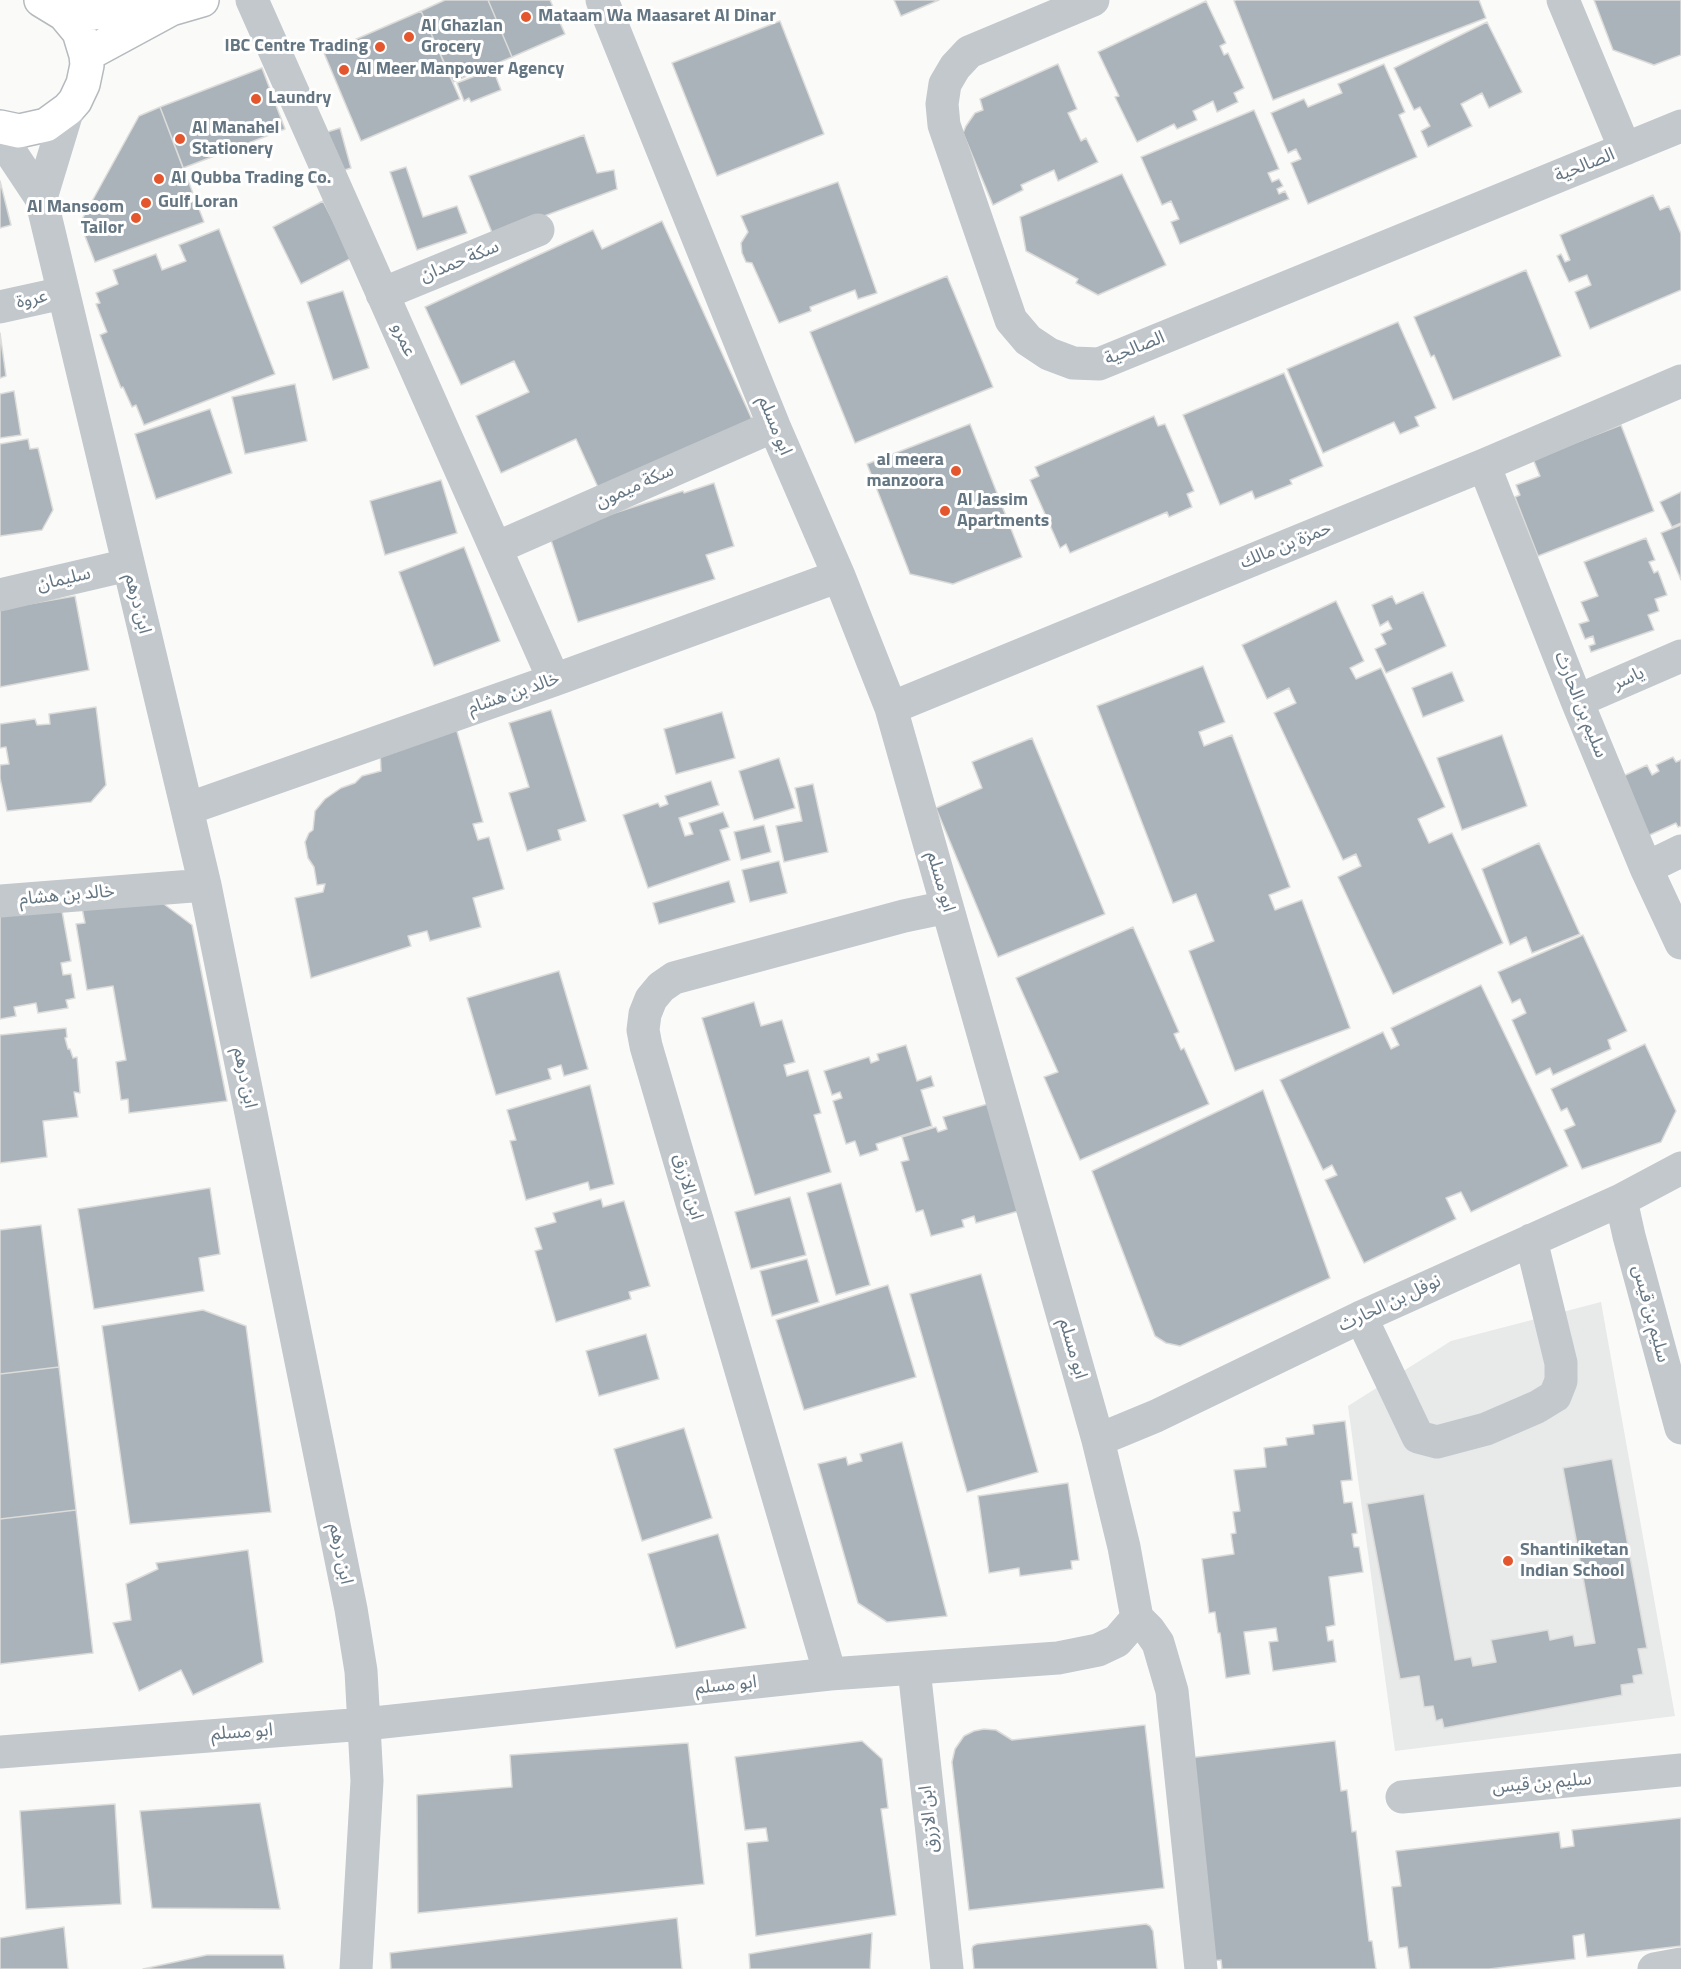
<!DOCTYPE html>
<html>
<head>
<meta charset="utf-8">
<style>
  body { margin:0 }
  canvas { display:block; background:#fafaf8 }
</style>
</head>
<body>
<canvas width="1681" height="1969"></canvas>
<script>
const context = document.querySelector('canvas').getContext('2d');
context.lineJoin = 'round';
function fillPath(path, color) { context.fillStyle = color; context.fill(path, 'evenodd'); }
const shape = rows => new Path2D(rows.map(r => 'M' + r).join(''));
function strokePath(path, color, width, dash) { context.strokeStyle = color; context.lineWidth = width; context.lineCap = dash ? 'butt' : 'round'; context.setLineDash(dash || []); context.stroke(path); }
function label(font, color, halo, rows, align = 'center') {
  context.font = font + ' "Titillium Web","Noto Sans Arabic",sans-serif'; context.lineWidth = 6; context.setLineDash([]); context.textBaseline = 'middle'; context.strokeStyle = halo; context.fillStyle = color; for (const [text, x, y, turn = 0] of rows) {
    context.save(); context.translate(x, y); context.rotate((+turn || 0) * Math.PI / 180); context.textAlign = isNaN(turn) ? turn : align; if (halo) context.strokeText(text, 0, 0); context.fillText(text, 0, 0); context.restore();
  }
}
fillPath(shape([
  [1601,1302,1675,1716,1395,1751,1348,1406,1451,1341]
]), '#e8e9e9');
const building = shape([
  [445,0,488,0,512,57,453,82,421,11,445,0],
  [488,0,550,0,565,34,512,57,488,0],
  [894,0,939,0,901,16,894,0],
  [1236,0,1479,0,1486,18,1273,100,1234,1,1236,0],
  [1594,0,1681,0,1681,55,1654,65,1613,50,1594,0],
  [1206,1,1226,43,1220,46,1224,55,1228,53,1244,88,1234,93,1238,102,1217,112,1213,101,1193,111,1197,120,1177,129,1174,124,1137,142,1115,97,1119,96,1098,52,1206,1],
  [421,11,460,99,361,141,324,53,421,11],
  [780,21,824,134,717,176,672,63,780,21],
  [1487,22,1522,92,1489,108,1482,93,1461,104,1472,126,1428,147,1421,131,1430,126,1420,107,1414,110,1394,68,1487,22],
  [1058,64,1077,109,1068,113,1081,141,1086,138,1098,162,1058,181,1054,170,1021,185,1023,190,993,205,963,133,966,126,975,113,983,110,980,99,1058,64],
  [1384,64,1405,112,1399,115,1417,157,1308,204,1291,163,1301,159,1296,149,1288,153,1271,113,1304,99,1308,107,1342,93,1338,84,1384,64],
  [262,68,285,129,183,168,160,107,262,68],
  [493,69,501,90,471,102,469,98,464,101,457,83,493,69],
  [160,107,204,222,95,262,80,223,139,116,160,107],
  [1254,110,1279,169,1268,173,1272,182,1279,179,1283,186,1277,189,1279,194,1285,191,1289,199,1180,244,1171,222,1179,219,1171,201,1162,205,1141,157,1254,110],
  [340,128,351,168,335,173,324,133,340,128],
  [584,135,597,173,614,170,617,189,493,235,469,176,584,135],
  [406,167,423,217,457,206,467,233,417,250,390,172,406,167],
  [1122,174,1166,265,1098,295,1076,283,1078,279,1026,251,1020,217,1122,174],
  [0,181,11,225,0,228,0,181],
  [838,182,877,293,858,299,855,290,810,307,811,311,779,323,752,263,746,262,742,253,741,243,748,232,741,216,838,182],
  [1653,195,1660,210,1669,206,1681,234,1681,290,1590,329,1575,292,1591,285,1587,275,1569,282,1557,256,1561,254,1565,262,1570,260,1560,235,1653,195],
  [323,201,352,258,301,284,273,227,323,201],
  [662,221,755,426,602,496,576,439,501,473,476,416,529,392,514,361,461,385,425,307,593,230,602,249,662,221],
  [219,229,275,374,144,425,136,405,132,407,123,387,121,388,100,335,107,332,96,304,100,303,96,293,118,284,113,270,156,254,162,270,186,261,179,245,219,229],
  [1526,270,1561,356,1453,400,1434,355,1431,357,1414,317,1526,270],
  [947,276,993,387,855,443,810,332,947,276],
  [343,291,369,368,333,380,307,302,343,291],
  [1398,322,1436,408,1415,417,1419,426,1400,434,1394,422,1323,453,1287,369,1398,322],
  [0,333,6,376,0,378,0,333],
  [1284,373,1323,466,1290,480,1292,484,1255,499,1252,491,1220,505,1183,415,1284,373],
  [295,384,307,441,245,454,232,397,295,384],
  [14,391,21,435,0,438,0,394,14,391],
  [210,409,232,473,156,499,135,434,210,409],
  [1154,416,1158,426,1165,424,1194,491,1187,494,1192,507,1169,517,1167,512,1070,553,1066,544,1060,548,1030,480,1039,476,1035,467,1154,416],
  [970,424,1022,557,953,584,910,574,867,464,970,424],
  [1621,425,1654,511,1538,556,1515,497,1520,495,1516,485,1540,476,1533,459,1621,425],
  [28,439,30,449,38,448,53,510,42,530,0,536,0,444,28,439],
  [441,480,457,533,385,555,370,501,441,480],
  [714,483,734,546,706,555,715,579,578,622,549,534,683,491,684,493,714,483],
  [1681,492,1681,523,1672,527,1660,502,1681,492],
  [1681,525,1681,580,1661,533,1681,525],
  [1646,538,1655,560,1649,562,1654,573,1658,571,1667,595,1655,599,1659,611,1648,615,1654,630,1591,652,1589,646,1595,644,1593,636,1585,639,1579,624,1589,621,1581,602,1598,596,1584,562,1646,538],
  [464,547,500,641,434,666,399,572,464,547],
  [1423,592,1446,646,1386,673,1375,649,1386,644,1381,634,1392,629,1388,621,1380,626,1372,605,1392,596,1396,604,1423,592],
  [75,596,89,670,0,687,0,609,75,596],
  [1336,601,1364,661,1350,668,1356,679,1381,668,1445,807,1418,819,1429,843,1452,833,1503,943,1393,994,1338,877,1361,866,1356,854,1343,860,1274,713,1296,703,1289,688,1267,699,1242,645,1336,601],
  [1203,666,1225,722,1199,732,1204,746,1232,735,1290,887,1269,895,1275,910,1302,900,1350,1028,1235,1071,1189,951,1214,941,1196,894,1173,903,1097,706,1203,666],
  [1452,672,1464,701,1423,717,1412,688,1452,672],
  [96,707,106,785,91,802,7,811,0,778,0,765,9,764,6,747,0,748,0,724,35,719,37,725,50,724,49,714,96,707],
  [551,710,586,821,558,830,561,840,527,851,509,793,529,787,509,723,551,710],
  [722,712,735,758,676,774,664,729,722,712],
  [456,728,483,822,473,824,478,840,489,837,504,889,473,898,481,927,430,941,427,931,408,936,411,946,311,978,295,898,323,892,325,884,317,885,314,867,308,858,305,842,309,833,313,830,315,811,325,799,341,788,355,783,362,776,381,771,380,750,456,728],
  [1502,735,1527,806,1462,830,1437,758,1502,735],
  [1032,738,1105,914,998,957,936,808,982,788,972,762,1032,738],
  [1673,757,1676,762,1681,760,1681,826,1678,827,1676,823,1643,838,1619,778,1647,765,1652,775,1659,771,1656,765,1673,757],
  [779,758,795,808,754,820,739,771,779,758],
  [711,781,719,805,679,818,685,836,693,834,689,823,723,812,729,827,720,830,730,860,648,888,623,815,658,803,660,807,668,804,665,796,711,781],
  [813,784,828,852,784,862,776,826,802,821,795,788,813,784],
  [764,825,771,852,741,860,734,832,764,825],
  [1539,843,1580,934,1532,953,1526,937,1510,945,1482,869,1539,843],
  [779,861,787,893,750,902,742,870,779,861],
  [729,881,735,902,659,924,653,903,729,881],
  [149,893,192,925,227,1101,129,1113,128,1099,121,1100,116,1062,126,1060,113,986,87,990,76,924,85,923,80,898,149,893],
  [60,900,71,961,61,963,63,975,71,974,75,998,66,1000,68,1008,38,1013,36,1003,14,1007,16,1016,0,1019,0,908,60,900],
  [1133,927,1179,1032,1174,1034,1181,1050,1184,1048,1209,1104,1080,1160,1044,1077,1058,1072,1016,978,1133,927],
  [1583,935,1627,1031,1608,1040,1611,1049,1553,1075,1550,1068,1536,1075,1512,1020,1526,1013,1520,999,1512,1003,1498,972,1583,935],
  [559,971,588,1069,564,1076,561,1065,548,1069,551,1079,496,1095,467,998,559,971],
  [1481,985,1568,1166,1471,1212,1461,1192,1446,1198,1456,1219,1364,1263,1325,1180,1337,1175,1332,1165,1323,1170,1280,1080,1383,1032,1391,1049,1399,1045,1391,1028,1481,985],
  [754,1002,761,1026,782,1020,795,1062,784,1065,787,1076,808,1070,821,1113,814,1115,831,1172,755,1195,702,1018,754,1002],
  [66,1028,67,1037,65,1038,68,1049,70,1049,73,1058,77,1057,80,1093,74,1092,78,1117,43,1121,47,1157,0,1163,0,1035,66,1028],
  [1645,1044,1676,1111,1661,1142,1582,1169,1564,1130,1575,1125,1567,1108,1561,1111,1551,1089,1645,1044],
  [906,1045,917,1081,931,1076,934,1086,921,1090,932,1126,876,1144,878,1150,860,1156,855,1141,846,1144,833,1101,842,1098,840,1092,832,1095,824,1071,869,1057,871,1063,879,1060,877,1054,906,1045],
  [590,1085,614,1184,590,1190,588,1182,526,1200,510,1141,516,1140,507,1110,590,1085],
  [1263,1090,1330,1278,1180,1346,1166,1343,1155,1336,1092,1171,1263,1090],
  [991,1103,1022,1210,976,1223,974,1216,962,1220,964,1227,931,1236,923,1210,916,1212,901,1162,909,1160,902,1137,936,1127,938,1132,947,1129,943,1117,991,1103],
  [841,1183,870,1285,836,1295,807,1193,841,1183],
  [210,1188,220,1254,199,1258,204,1291,94,1309,78,1209,210,1188],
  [790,1197,806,1255,751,1269,735,1212,790,1197],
  [601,1199,603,1207,624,1201,650,1286,629,1292,631,1299,556,1322,535,1251,542,1249,535,1228,556,1222,553,1213,601,1199],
  [41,1225,59,1367,0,1374,0,1230,41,1225],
  [807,1259,819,1302,772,1316,760,1271,807,1259],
  [981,1274,1038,1472,967,1492,910,1294,981,1274],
  [888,1285,916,1377,804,1410,776,1320,888,1285],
  [203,1310,246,1326,271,1512,130,1524,102,1326,203,1310],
  [646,1334,659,1379,599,1396,586,1351,646,1334],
  [59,1367,76,1510,0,1519,0,1374,59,1367],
  [1345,1421,1352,1480,1341,1481,1344,1503,1352,1502,1357,1533,1352,1534,1354,1547,1359,1547,1363,1572,1329,1577,1335,1625,1326,1627,1328,1641,1333,1640,1336,1662,1273,1671,1269,1642,1278,1641,1276,1628,1244,1632,1250,1674,1226,1678,1220,1633,1218,1633,1215,1612,1209,1613,1202,1559,1234,1554,1231,1534,1236,1533,1233,1512,1240,1511,1234,1470,1266,1467,1264,1448,1287,1445,1286,1438,1314,1434,1313,1425,1345,1421],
  [684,1428,712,1518,642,1541,614,1449,684,1428],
  [902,1442,947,1616,887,1622,858,1603,818,1464,846,1457,848,1465,862,1461,860,1454,902,1442],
  [1612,1459,1647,1648,1638,1649,1643,1674,1633,1676,1634,1683,1621,1685,1622,1695,1444,1728,1442,1719,1436,1721,1433,1706,1424,1707,1419,1676,1400,1679,1367,1504,1424,1494,1455,1660,1471,1657,1473,1666,1496,1662,1491,1640,1548,1630,1550,1640,1573,1635,1575,1646,1595,1643,1563,1468,1612,1459],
  [1068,1483,1079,1560,1071,1561,1072,1569,1020,1576,1019,1568,989,1573,978,1496,1068,1483],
  [76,1510,93,1653,0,1664,0,1519,76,1510],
  [718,1534,746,1628,676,1648,648,1554,718,1534],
  [248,1550,263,1662,193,1695,181,1670,139,1691,113,1623,131,1620,126,1584,158,1569,156,1563,248,1550],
  [1145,1725,1164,1888,969,1910,952,1762,955,1749,964,1736,974,1731,984,1729,996,1730,1012,1740,1145,1725],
  [862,1741,882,1759,888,1808,881,1809,896,1915,756,1936,747,1843,768,1841,766,1828,745,1830,735,1757,862,1741],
  [1335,1741,1341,1791,1347,1790,1352,1832,1356,1831,1369,1941,1372,1941,1376,1969,1222,1969,1221,1960,1212,1961,1188,1758,1335,1741],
  [688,1743,704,1884,418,1913,417,1795,512,1787,510,1755,688,1743],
  [260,1803,280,1909,152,1908,140,1811,260,1803],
  [115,1804,121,1904,26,1909,20,1811,115,1804],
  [1681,1818,1681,1946,1587,1957,1584,1934,1573,1936,1575,1959,1489,1969,1410,1969,1407,1947,1399,1948,1392,1887,1401,1886,1396,1851,1559,1832,1561,1848,1574,1846,1572,1830,1681,1818],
  [677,1918,682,1969,391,1969,390,1953,677,1918],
  [1146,1924,1150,1926,1153,1931,1157,1969,974,1969,972,1949,973,1946,977,1944,1146,1924],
  [64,1927,68,1969,0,1969,0,1938,64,1927],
  [872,1933,870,1969,750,1969,749,1954,872,1933],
  [207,1955,283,1955,285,1969,143,1969,207,1955]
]);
fillPath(building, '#aab3b9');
strokePath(building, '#dcdcda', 1.5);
const major = shape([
  [64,14,163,10],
  [86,55,171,9,202,0],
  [0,127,19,131,46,125,68,109,75,101,83,84,87,65,86,55,79,32,64,14,41,0]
]);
strokePath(major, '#b5babe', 36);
strokePath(shape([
  [252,0,554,680],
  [1093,0,969,52,955,67,945,84,942,104,944,125,1011,320,1028,340,1049,354,1073,363,1099,364,1681,126],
  [1563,0,1625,149],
  [0,136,41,198,187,809,205,885,351,1609,361,1671,367,1781,356,1969],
  [41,198,68,109],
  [382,294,538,230],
  [0,307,63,293],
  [1484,465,1577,701,1646,868,1681,943],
  [496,548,774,426],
  [0,595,128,565],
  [1577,701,1681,656],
  [891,708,1484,465,1681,381],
  [187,809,554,680,839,576],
  [1646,868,1681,851],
  [0,901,205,885],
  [1621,1200,1629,1236,1681,1428],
  [1361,1317,1418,1437,1437,1442,1486,1429,1537,1407,1555,1396,1561,1381,1561,1363,1531,1240],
  [1098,1440,1156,1416,1361,1317,1621,1200,1681,1168],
  [1137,1618,1149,1630,1158,1643,1172,1691,1201,1969],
  [914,1669,947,1969],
  [830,1674,646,1046,643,1030,645,1014,651,999,661,987,674,978,904,916,947,907],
  [0,1752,365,1724,830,1674,1058,1658,1098,1650,1117,1641,1137,1618,1124,1547,1098,1440,891,708,839,576,774,426,602,0],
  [1402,1797,1681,1770],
  [1654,1969,1681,1964]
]), '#c3c8cc', 33);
strokePath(major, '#fff', 33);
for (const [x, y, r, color] of [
  [526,17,6,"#e4572e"],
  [409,37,6,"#e4572e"],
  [380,47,6,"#e4572e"],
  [344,70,6,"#e4572e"],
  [256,99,6,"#e4572e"],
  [180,139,6,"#e4572e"],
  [159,179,6,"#e4572e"],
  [146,203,6,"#e4572e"],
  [136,218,6,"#e4572e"],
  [956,471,6,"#e4572e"],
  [945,511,6,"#e4572e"],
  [1508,1561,6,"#e4572e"]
]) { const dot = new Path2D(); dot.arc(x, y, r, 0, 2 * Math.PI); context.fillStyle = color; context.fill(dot); strokePath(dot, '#fff', 2); }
label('bold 18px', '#657683', '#fff', [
  ["Mataam Wa Maasaret Al Dinar",538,17],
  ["Al Ghazlan",421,27],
  ["Grocery",421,48],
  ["IBC Centre Trading",368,47,"right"],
  ["Al Meer Manpower Agency",356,70],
  ["Laundry",268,99],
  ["Al Manahel",192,129],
  ["Stationery",192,150],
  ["Al Qubba Trading Co.",171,179],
  ["Gulf Loran",158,203],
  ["Al Mansoom",124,208,"right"],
  ["Tailor",124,229,"right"],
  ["al meera",944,461,"right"],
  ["manzoora",944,482,"right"],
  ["Al Jassim",957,501],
  ["Apartments",957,522],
  ["Shantiniketan",1520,1551],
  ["Indian School",1520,1572]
], 'left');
label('18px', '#657683', '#fff', [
  ["الصالحية",1585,166,-22],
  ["سكة حمدان",460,262,-22],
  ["عروة",32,300,-13],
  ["عمرو",403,340,66],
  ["الصالحية",1135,349,-22],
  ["ابو مسلم",774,426,68],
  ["سكة ميمون",635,487,-24],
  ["حمزة بن مالك",1286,546,-22],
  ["سليمان",64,580,-13],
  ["ابن درهم",137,604,76],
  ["ياسر",1629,679,-24],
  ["خالد بن هشام",514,694,-19],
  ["سليم بن الحارث",1580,705,68],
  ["ابو مسلم",940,882,74],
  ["خالد بن هشام",67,896,-5],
  ["ابن درهم",244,1078,79],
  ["ابن الازرق",687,1187,74],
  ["نوفل بن الحارث",1390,1304,-25],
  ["سليم بن قيس",1650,1314,75],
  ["ابو مسلم",1072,1349,74],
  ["ابن درهم",340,1554,79],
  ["ابو مسلم",726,1686,-6],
  ["ابو مسلم",242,1733,-4],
  ["سليم بن قيس",1542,1784,-5],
  ["ابن الازرق",930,1819,-96]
]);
</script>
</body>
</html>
